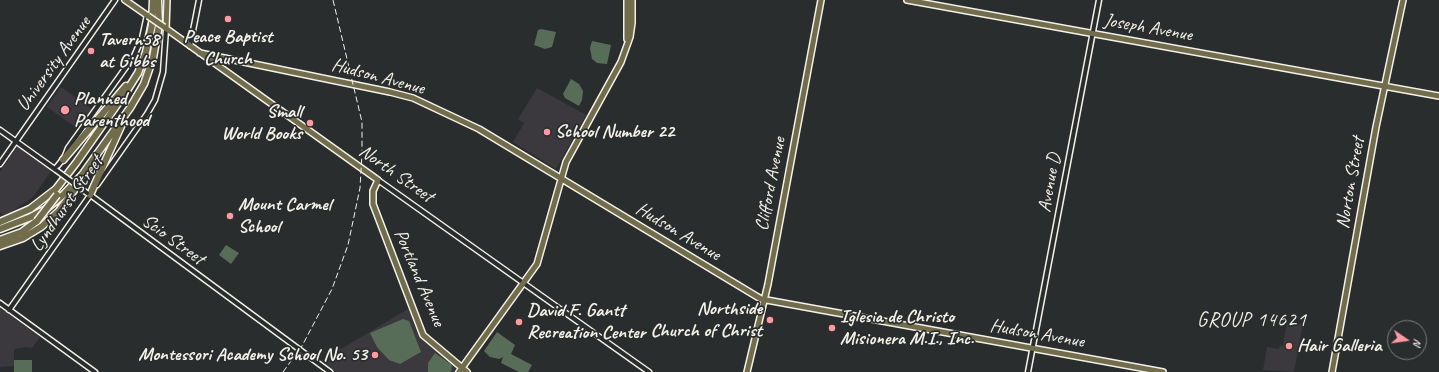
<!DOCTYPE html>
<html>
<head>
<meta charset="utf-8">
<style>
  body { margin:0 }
  #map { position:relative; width:1439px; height:372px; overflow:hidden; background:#2a2d2e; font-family:Caveat,sans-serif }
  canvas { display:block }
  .north { position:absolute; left:1387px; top:320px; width:40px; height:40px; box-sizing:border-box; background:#2a2d2e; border:1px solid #7b7b78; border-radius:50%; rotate:103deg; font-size:11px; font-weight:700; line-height:16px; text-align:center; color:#f4f1e8 }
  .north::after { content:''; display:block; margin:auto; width:14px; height:18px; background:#ff9aa2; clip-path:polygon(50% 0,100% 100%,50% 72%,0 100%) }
</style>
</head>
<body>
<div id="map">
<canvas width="1439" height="372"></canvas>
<div class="north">N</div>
</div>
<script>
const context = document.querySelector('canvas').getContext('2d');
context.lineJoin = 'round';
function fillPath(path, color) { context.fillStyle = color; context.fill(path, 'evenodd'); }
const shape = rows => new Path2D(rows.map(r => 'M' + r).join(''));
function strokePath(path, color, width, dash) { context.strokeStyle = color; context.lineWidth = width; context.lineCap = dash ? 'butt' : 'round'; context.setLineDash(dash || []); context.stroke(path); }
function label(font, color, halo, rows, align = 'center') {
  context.font = font + ' Caveat,sans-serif'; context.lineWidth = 3.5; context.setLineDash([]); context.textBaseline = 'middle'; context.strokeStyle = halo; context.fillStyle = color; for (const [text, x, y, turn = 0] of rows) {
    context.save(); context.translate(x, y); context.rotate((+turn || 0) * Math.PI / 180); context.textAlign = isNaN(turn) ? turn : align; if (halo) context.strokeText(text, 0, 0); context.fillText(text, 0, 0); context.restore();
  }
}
fillPath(shape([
  [61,87,92,109,78,129,47,107],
  [537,88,586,115,556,169,513,142,524,123,518,119],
  [18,145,52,170,33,197,11,212,3,215,0,212,0,172],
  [0,308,40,337,32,348,26,347,14,349,14,366,0,367],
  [408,309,419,336,455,367,454,372,336,372,321,361,339,348,341,349],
  [1287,321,1303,324,1294,372,1263,370,1267,347,1279,349,1280,345,1283,346]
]), '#3b393e');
fillPath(shape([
  [541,29,556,32,552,47,545,49,534,45,538,30],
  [592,41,611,45,607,64,597,63,592,59,590,48],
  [571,79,579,84,583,91,582,100,579,106,565,98,563,94],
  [226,245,239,253,231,264,219,255],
  [403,319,409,321,421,352,400,364,389,360,377,347,370,333],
  [497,332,515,345,511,354,532,365,528,372,519,372,501,363,503,357,499,359,490,357,484,351],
  [435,353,452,365,451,372,428,372,428,363],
  [14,360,32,360,32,372,14,372]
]), '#586d58');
const minor = shape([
  [190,46,199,0],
  [0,130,56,170],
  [0,164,115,0],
  [55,169,64,158,68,148,134,56,142,38,147,15],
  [378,180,649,372],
  [97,185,147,114,155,100,163,72,166,29],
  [89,194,330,372],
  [0,303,95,372],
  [9,310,91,194],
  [1028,372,1099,0]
]);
const major = shape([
  [125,0,148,16],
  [627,0,627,39],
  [907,0,1439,96],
  [164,27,378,180,373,191,373,204,423,335,467,372],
  [166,29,167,0],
  [200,53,390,92,413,98,479,129,761,299,1163,372],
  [459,372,537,264,566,162,621,62,630,37,632,23,632,0],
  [747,372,768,284,821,0],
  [1332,372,1376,127,1403,0]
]);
const highway = shape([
  [63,160,126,86],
  [90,195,122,124],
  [0,222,30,209,56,189,76,163,126,92,138,73,146,52,152,25,153,0],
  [0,229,31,217,46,209,63,195,82,175,130,108,144,84,153,58,159,25,158,0],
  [0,240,22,232,37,221],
  [0,246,23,238,41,227,59,211,77,186]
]);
strokePath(minor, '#f4f1e8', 7);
strokePath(major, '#f4f1e8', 8);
strokePath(highway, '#f4f1e8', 9);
strokePath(minor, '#2a2d2e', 4);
strokePath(major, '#716c4b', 5);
strokePath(highway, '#716c4b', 6);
strokePath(shape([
  [283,372,302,346,332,289,348,245,360,188,362,153,362,122,333,0]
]), '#f4f1e8', 1, [6, 3]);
const minorBridge = shape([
  [56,170,87,193]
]);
const majorBridge = shape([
  [148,16,164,27]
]);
const highwayBridge = shape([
  [37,221,57,195]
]);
strokePath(minorBridge, '#f4f1e8', 7, []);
strokePath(majorBridge, '#f4f1e8', 8, []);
strokePath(highwayBridge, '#f4f1e8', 9, []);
strokePath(minorBridge, '#2a2d2e', 4);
strokePath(majorBridge, '#716c4b', 5);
strokePath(highwayBridge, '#716c4b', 6);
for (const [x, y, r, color] of [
  [228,19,4,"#ff9aa2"],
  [91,51,4,"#ff9aa2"],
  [65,110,5,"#ff9aa2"],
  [310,123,4,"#ff9aa2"],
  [547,132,4,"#ff9aa2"],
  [230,216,4,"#ff9aa2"],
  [770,320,4,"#ff9aa2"],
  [519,322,4,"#ff9aa2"],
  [832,328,4,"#ff9aa2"],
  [1289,346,4,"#ff9aa2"],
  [375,355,4,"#ff9aa2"]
]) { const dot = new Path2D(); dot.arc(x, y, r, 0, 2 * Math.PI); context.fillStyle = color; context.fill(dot); strokePath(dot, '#2a2d2e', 1.5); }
label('19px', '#f4f1e8', '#2a2d2e', [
  ["Joseph Avenue",1148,28,10],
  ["University Avenue",54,64,-54],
  ["Hudson Avenue",378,77,15],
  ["North Street",396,174,35],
  ["Avenue D",1050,183,-80],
  ["Norton Street",1351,183,-80],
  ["Clifford Avenue",771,184,-79],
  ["Lyndhurst Street",67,204,-55],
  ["Hudson Avenue",678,232,31],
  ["Scio Street",173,240,36],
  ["Portland Avenue",419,278,67],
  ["Hudson Avenue",1037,334,10]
]);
label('bold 19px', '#f4f1e8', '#2a2d2e', [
  ["Peace Baptist",228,37,"center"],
  ["Church",228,59,"center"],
  ["Tavern58",99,40],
  ["at Gibbs",99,62],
  ["Planned",74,99],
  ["Parenthood",74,121],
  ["Small",302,112,"right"],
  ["World Books",302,134,"right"],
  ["School Number 22",555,132],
  ["Mount Carmel",238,205],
  ["School",238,227],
  ["Northside",762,309,"right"],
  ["Church of Christ",762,331,"right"],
  ["David F. Gantt",527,311],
  ["Recreation Center",527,333],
  ["Iglesia de Christo",840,317],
  ["Misionera M.I., Inc.",840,339],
  ["Hair Galleria",1297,346],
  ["Montessori Academy School No. 53",367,355,"right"]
], 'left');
context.letterSpacing = '1px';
label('20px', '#f4f1e8', '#2a2d2e', [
  ["GROUP 14621",1252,321]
]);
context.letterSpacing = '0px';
</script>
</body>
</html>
